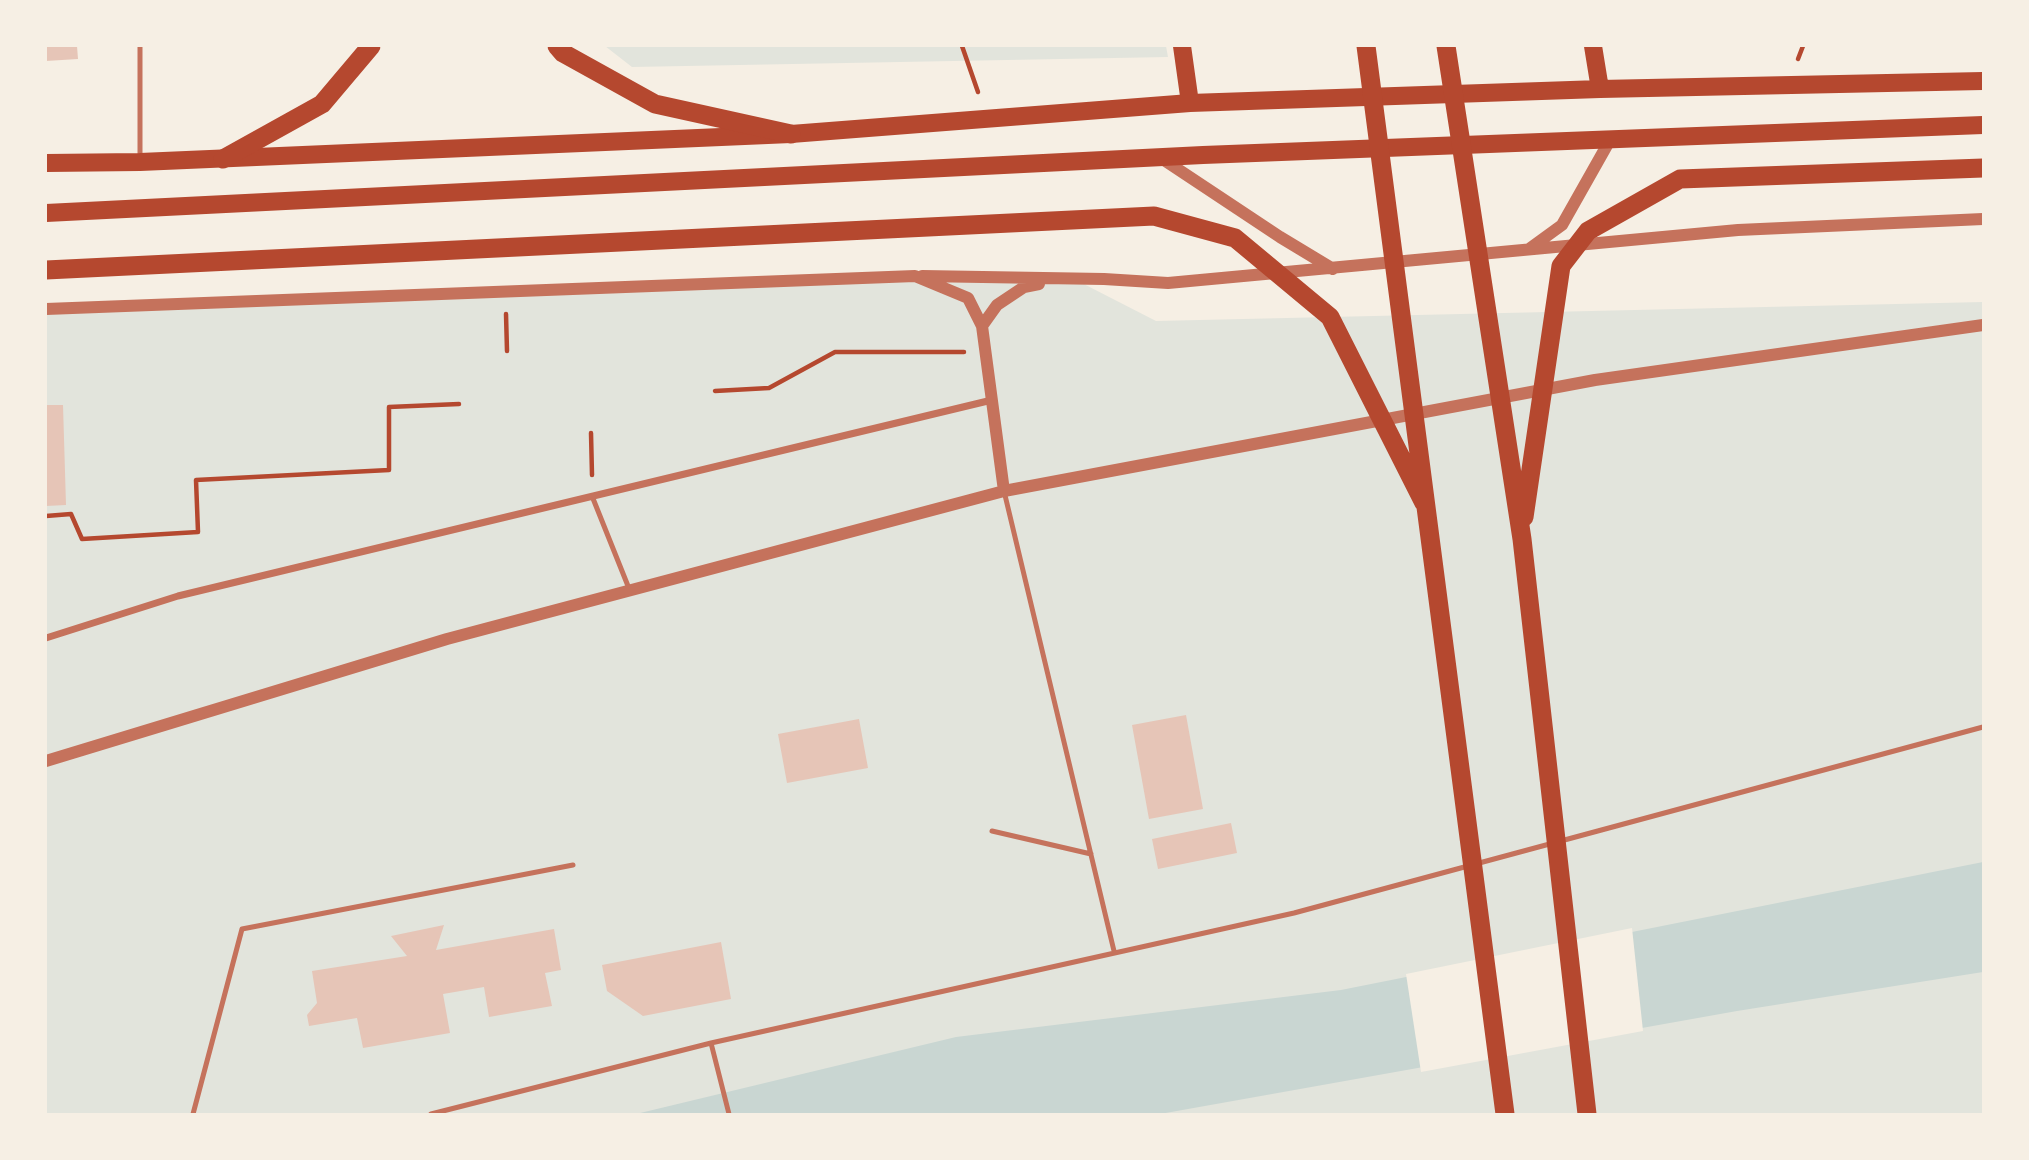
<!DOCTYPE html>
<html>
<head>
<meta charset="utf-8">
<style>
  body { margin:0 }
  #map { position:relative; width:2029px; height:1160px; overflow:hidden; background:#f6efe4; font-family:"Source Sans 3",sans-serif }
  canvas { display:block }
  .frame { position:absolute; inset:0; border:47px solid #f6efe4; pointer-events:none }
</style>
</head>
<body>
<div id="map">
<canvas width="2029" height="1160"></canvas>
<div class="frame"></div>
</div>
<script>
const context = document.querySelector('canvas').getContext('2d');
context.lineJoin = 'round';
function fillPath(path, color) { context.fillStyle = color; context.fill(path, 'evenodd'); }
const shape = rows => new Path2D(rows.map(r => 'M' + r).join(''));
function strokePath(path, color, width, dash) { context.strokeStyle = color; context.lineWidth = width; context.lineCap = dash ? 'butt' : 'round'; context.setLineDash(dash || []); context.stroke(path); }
fillPath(shape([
  [605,46,1166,46,1168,57,632,67],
  [915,276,1074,279,1156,321,1983,302,1983,1114,46,1114,46,309]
]), '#e2e4dc');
fillPath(shape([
  [1983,862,1983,972,1737,1011,1160,1114,636,1114,956,1037,1341,990]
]), '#c9d6d2');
fillPath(shape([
  [1632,928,1643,1031,1421,1072,1406,974]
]), '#f6efe4');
fillPath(shape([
  [46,46,77,46,78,59,46,61],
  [46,405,63,405,66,505,46,506],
  [1186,715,1203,809,1149,819,1132,725],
  [859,719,868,768,787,783,778,734],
  [1231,823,1237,853,1158,869,1152,839],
  [444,925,436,950,554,929,561,970,545,973,552,1006,489,1017,484,987,443,994,450,1033,363,1048,357,1018,309,1026,307,1015,317,1003,312,971,407,956,391,936],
  [721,942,731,999,643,1016,607,991,602,965]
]), '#e6c5b7');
strokePath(shape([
  [962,46,978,92],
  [1798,59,1803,46],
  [506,314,507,351],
  [715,391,769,388,835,352,964,352],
  [591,433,592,475],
  [46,516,71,514,82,539,198,532,196,480,389,470,389,407,459,404]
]), '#b5482f', 4.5);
strokePath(shape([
  [140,158,140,46],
  [1004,491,1114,951],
  [592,496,630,591],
  [992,831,1091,854],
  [711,1043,729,1114],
  [193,1114,242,929,573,865],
  [431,1114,711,1043,1294,913,1983,727]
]), '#c5725c', 5);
strokePath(shape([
  [46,638,178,596,992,400]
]), '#c5725c', 7);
strokePath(shape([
  [1161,158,1280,237,1333,269],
  [1529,249,1562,225,1610,140],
  [922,276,1104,279,1168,283,1738,230,1983,219],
  [46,309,915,276,968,298,982,326,1004,491],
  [982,326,997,305,1024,287,1039,284],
  [46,761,447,639,1004,491,1595,380,1983,325]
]), '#c5725c', 12);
strokePath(shape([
  [1182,46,1190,103],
  [1593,46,1600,89],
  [46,163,140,162,791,134,1190,103,1600,89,1983,81],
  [46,213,1203,155,1983,125]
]), '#b5482f', 18);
strokePath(shape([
  [557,46,563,53,655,104,791,134],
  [1366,46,1505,1114],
  [1446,46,1522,539,1587,1114],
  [223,159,322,104,371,46],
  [46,270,1154,216,1235,238,1330,317,1424,503],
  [1524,517,1561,266,1588,231,1680,179,1983,168]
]), '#b5482f', 19);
</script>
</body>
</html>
